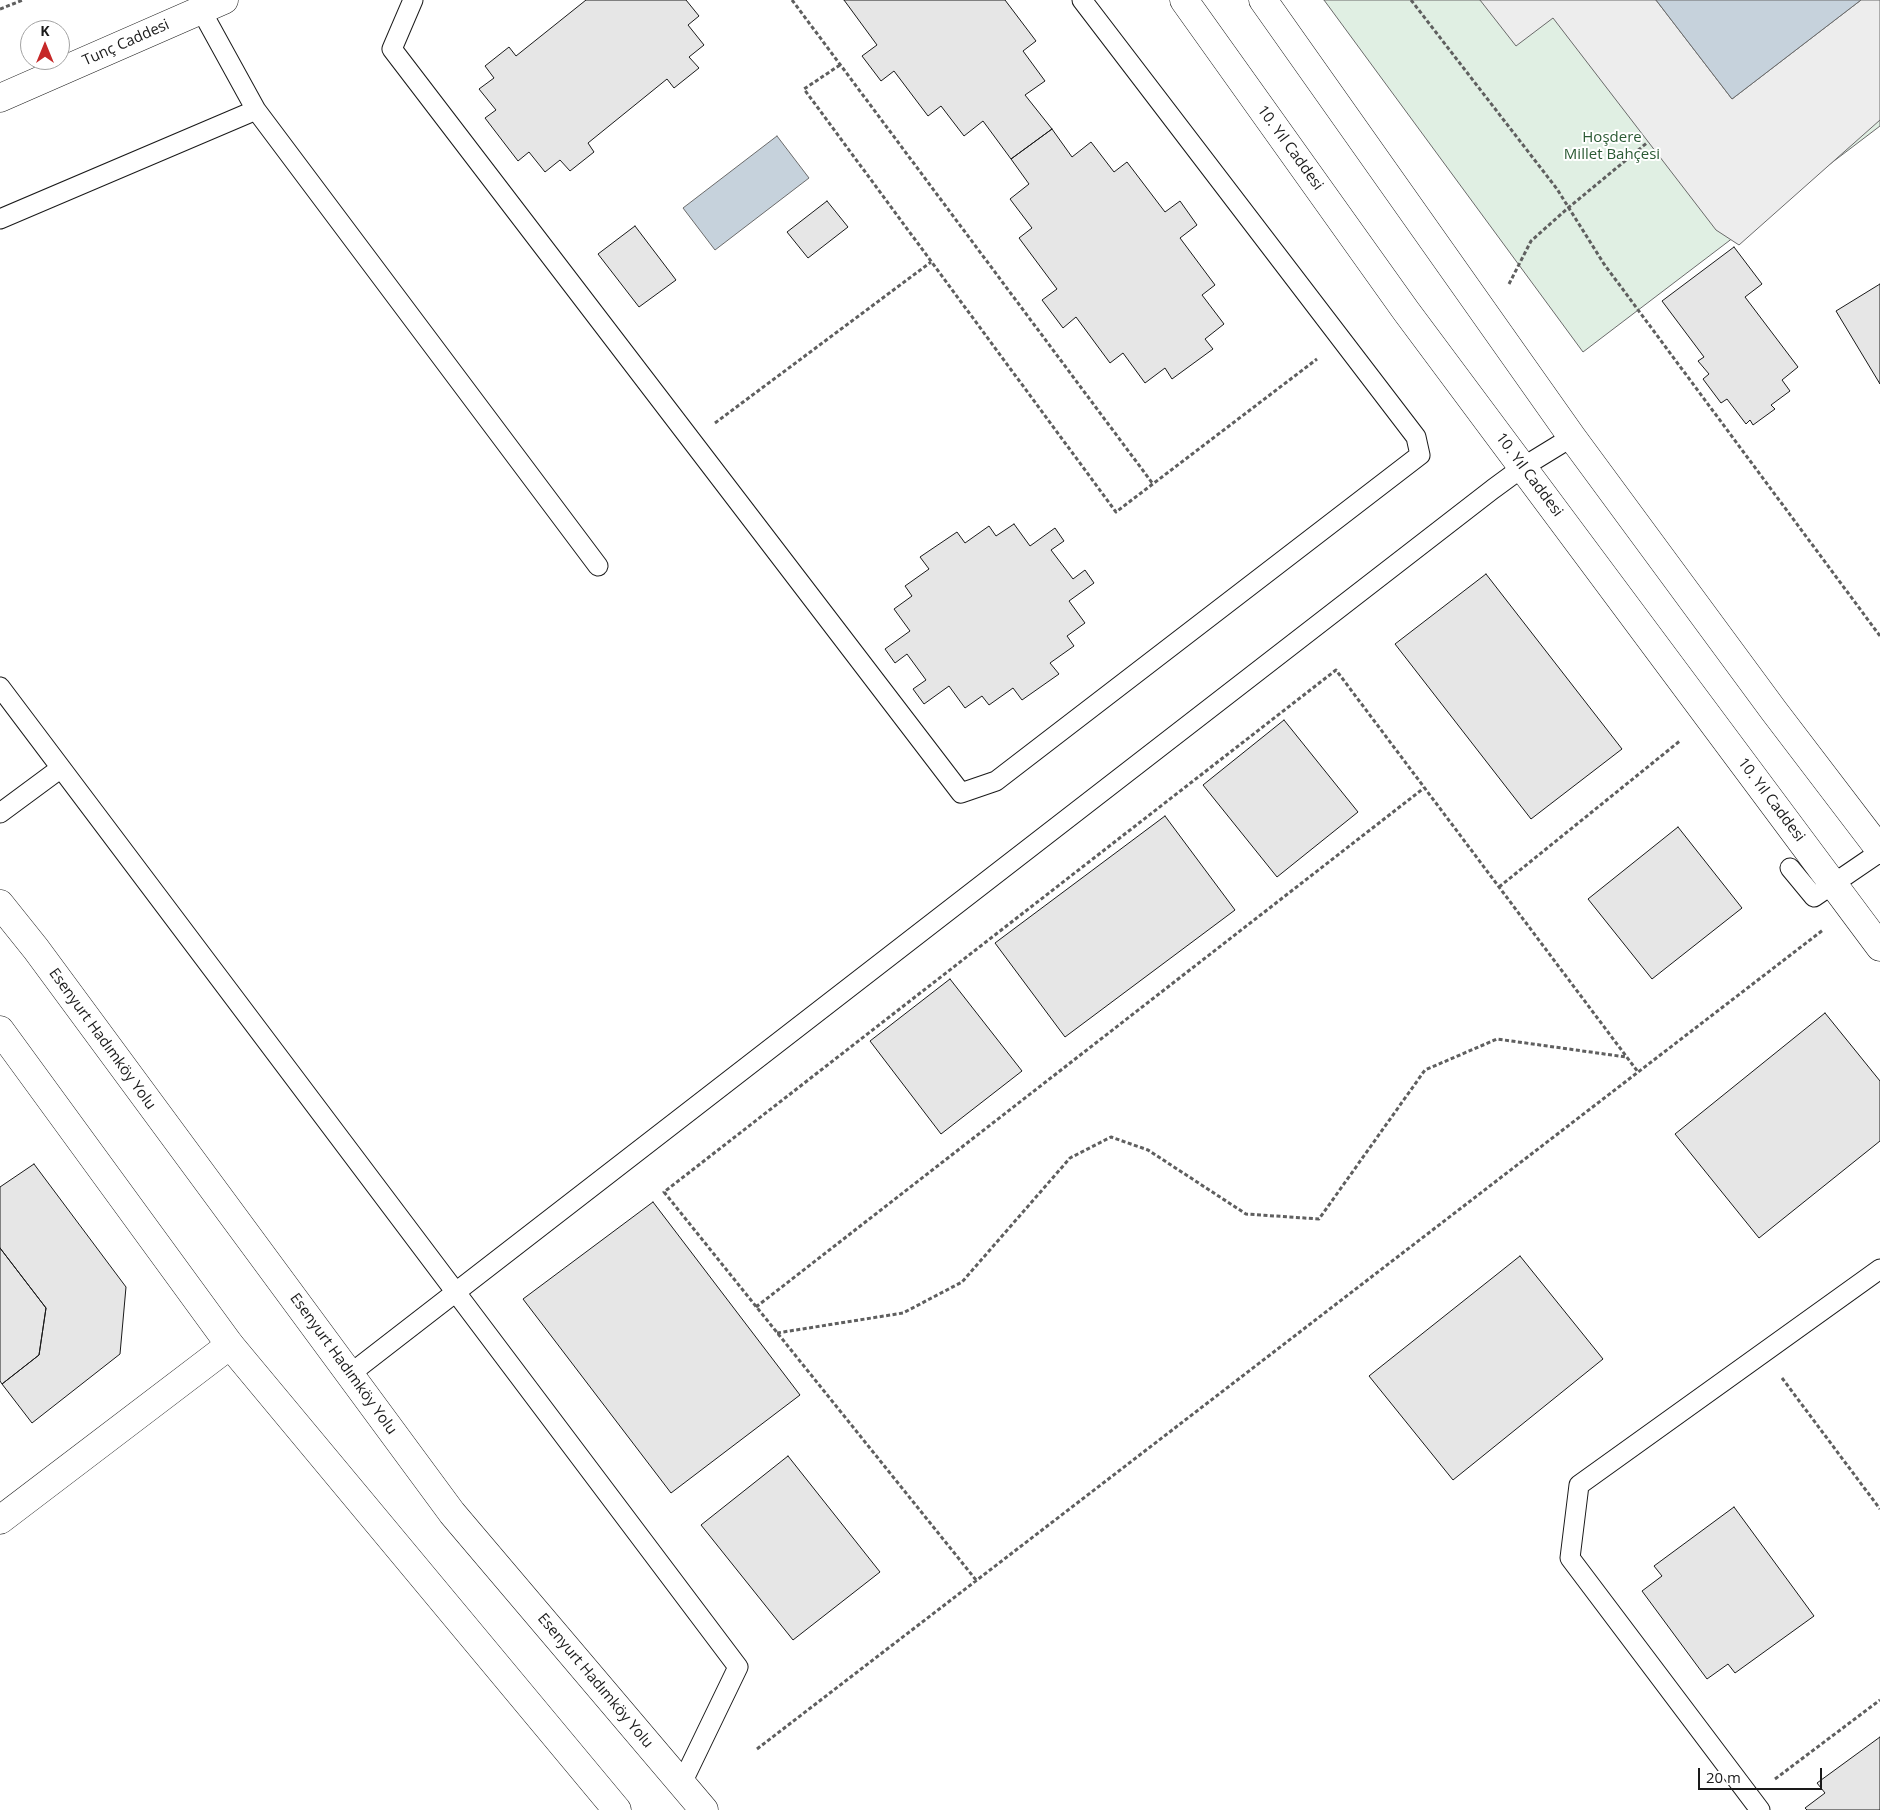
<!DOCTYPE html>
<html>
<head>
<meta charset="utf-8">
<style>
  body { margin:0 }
  #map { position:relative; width:1880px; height:1810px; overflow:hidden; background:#fff; font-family:"Open Sans",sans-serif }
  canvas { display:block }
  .north { position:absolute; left:20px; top:20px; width:50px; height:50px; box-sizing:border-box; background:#fff; border:1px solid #a3a3a3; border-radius:50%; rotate:0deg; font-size:14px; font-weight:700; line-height:20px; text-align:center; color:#1a1a1a }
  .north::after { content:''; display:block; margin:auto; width:18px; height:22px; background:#c62828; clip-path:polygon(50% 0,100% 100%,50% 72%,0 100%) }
  .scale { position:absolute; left:1698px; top:1768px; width:124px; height:22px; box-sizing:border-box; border:2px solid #1a1a1a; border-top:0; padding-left:6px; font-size:15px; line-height:18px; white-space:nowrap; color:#1a1a1a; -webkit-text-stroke:4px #fff; paint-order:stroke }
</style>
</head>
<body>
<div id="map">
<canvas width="1880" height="1810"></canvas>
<div class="north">K</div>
<div class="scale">20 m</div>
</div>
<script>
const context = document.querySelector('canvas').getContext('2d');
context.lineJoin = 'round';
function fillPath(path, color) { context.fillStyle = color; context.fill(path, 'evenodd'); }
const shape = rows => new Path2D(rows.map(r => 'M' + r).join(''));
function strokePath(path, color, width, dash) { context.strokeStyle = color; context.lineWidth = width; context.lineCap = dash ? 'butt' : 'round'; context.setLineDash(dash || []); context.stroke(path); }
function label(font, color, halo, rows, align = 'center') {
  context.font = font + ' "Open Sans",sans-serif'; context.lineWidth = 4; context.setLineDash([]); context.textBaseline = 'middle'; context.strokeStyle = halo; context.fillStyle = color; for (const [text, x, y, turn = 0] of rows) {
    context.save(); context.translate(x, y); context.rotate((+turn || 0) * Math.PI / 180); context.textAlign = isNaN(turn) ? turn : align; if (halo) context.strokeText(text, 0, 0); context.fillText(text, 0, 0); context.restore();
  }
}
const green = shape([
  [1324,0,1880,0,1880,126,1583,352,1324,0]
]);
fillPath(green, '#e0efe3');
strokePath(green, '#6a6a6a', 1);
const parking = shape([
  [1480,0,1656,0,1732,99,1861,0,1880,0,1880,120,1739,245,1716,230,1553,18,1516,46,1480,0]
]);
fillPath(parking, '#ededed');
strokePath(parking, '#6a6a6a', 1);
const water = shape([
  [1656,0,1861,0,1732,99,1656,0],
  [777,136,809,178,715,250,683,208,777,136]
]);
fillPath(water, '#c6d2dc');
strokePath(water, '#6a6a6a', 1);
const building = shape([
  [586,0,686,0,699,16,688,25,704,45,689,57,699,68,674,88,667,79,588,143,594,152,570,171,560,160,545,172,529,152,518,161,485,118,496,110,479,89,494,78,485,66,509,47,516,56,586,0],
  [844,0,1005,0,1036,41,1023,51,1045,81,1025,95,1052,129,1011,159,983,121,964,136,941,106,928,116,894,71,881,81,862,56,877,45,844,0],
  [1052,129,1072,157,1091,142,1114,172,1127,162,1165,212,1180,201,1197,225,1180,238,1215,285,1202,295,1224,324,1205,339,1213,349,1172,379,1165,368,1145,383,1123,353,1110,363,1076,317,1063,328,1042,300,1057,289,1019,238,1032,228,1010,199,1029,184,1011,159,1052,129],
  [827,201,848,227,808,258,787,232,827,201],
  [635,226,676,280,639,307,598,254,635,226],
  [1734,247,1762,284,1745,297,1798,367,1782,380,1790,391,1771,405,1775,409,1753,425,1750,420,1746,424,1727,399,1721,403,1703,379,1709,374,1698,361,1704,357,1662,301,1734,247],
  [1880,284,1880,384,1836,311,1880,284],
  [1014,524,1030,546,1055,528,1064,541,1051,550,1073,579,1085,570,1094,583,1069,601,1085,623,1067,636,1074,646,1050,663,1059,674,1022,700,1013,688,989,705,982,696,965,708,949,686,924,704,913,689,926,680,907,654,895,663,885,649,910,631,894,609,912,596,905,586,929,569,920,557,957,532,965,543,989,526,996,536,1014,524],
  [1486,574,1622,749,1531,819,1395,644,1486,574],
  [1284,720,1358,812,1277,877,1203,785,1284,720],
  [1165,816,1235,910,1065,1037,995,943,1165,816],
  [1678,827,1742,908,1652,979,1588,899,1678,827],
  [950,979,1022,1071,941,1134,870,1041,950,979],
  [1825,1013,1880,1081,1880,1141,1759,1238,1675,1134,1825,1013],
  [34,1164,126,1287,120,1354,32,1423,2,1384,39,1355,46,1308,0,1248,0,1187,34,1164],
  [653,1202,800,1395,671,1493,523,1299,653,1202],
  [0,1248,46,1308,39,1355,2,1384,0,1381,0,1248],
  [1520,1256,1603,1359,1453,1480,1369,1376,1520,1256],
  [788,1456,880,1572,793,1640,701,1525,788,1456],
  [1734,1507,1814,1616,1735,1673,1728,1664,1707,1679,1642,1591,1662,1576,1654,1566,1734,1507],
  [1880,1737,1880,1810,1807,1810,1805,1808,1825,1793,1817,1783,1880,1737]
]);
fillPath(building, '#e6e6e6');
strokePath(building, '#1a1a1a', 1);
const service = shape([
  [413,0,392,49,961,793,996,781,1420,455,1416,437,1082,0],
  [201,10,256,110],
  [0,219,256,110,598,566],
  [0,687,738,1667,682,1783],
  [0,813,61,768],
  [1790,868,1814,897,1880,852],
  [350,1374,1493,489,1523,467,1572,437],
  [1760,1810,1570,1558,1579,1485,1880,1269]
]);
const minor = shape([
  [0,1520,230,1345]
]);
const tertiary = shape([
  [1184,0,1406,311,1880,947],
  [1263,0,1572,437,1774,711,1880,850]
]);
const secondary = shape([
  [0,98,224,0]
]);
const primary = shape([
  [0,904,36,949,452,1513,704,1810],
  [0,1030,230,1345,617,1810]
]);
strokePath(service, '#1a1a1a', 21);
strokePath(minor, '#1a1a1a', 29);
strokePath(tertiary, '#1a1a1a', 29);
strokePath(secondary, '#1a1a1a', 29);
strokePath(primary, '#1a1a1a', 29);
strokePath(shape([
  [792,0,1153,484],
  [1411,0,1557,189,1604,264,1880,636],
  [0,9,23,0],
  [840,65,804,89,1116,512,1317,359],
  [1509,284,1531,241,1568,208,1648,142],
  [715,423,931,262],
  [1499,887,1681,740],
  [756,1307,1424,788],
  [777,1333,903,1313,962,1282,1070,1158,1111,1137,1148,1150,1246,1214,1319,1219,1425,1070,1497,1039,1626,1057],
  [1782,1378,1880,1509],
  [976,1580,664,1192,1336,670,1638,1072],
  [757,1749,1823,930],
  [1775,1779,1880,1700]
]), '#5f5f5f', 3, [4, 2.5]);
strokePath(service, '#fff', 19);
strokePath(minor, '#fff', 28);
strokePath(tertiary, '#fff', 28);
strokePath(secondary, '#fff', 28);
strokePath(primary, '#fff', 28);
label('15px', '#1a1a1a', '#fff', [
  ["Tunç Caddesi",126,43,-24],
  ["10. Yıl Caddesi",1290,148,54],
  ["10. Yıl Caddesi",1529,475,53],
  ["10. Yıl Caddesi",1771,800,53],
  ["Esenyurt Hadımköy Yolu",102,1039,54],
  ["Esenyurt Hadımköy Yolu",343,1364,54],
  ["Esenyurt Hadımköy Yolu",595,1681,50]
]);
label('15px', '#2b5a34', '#fff', [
  ["Hoşdere",1612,138],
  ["Millet Bahçesi",1612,155]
]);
</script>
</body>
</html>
